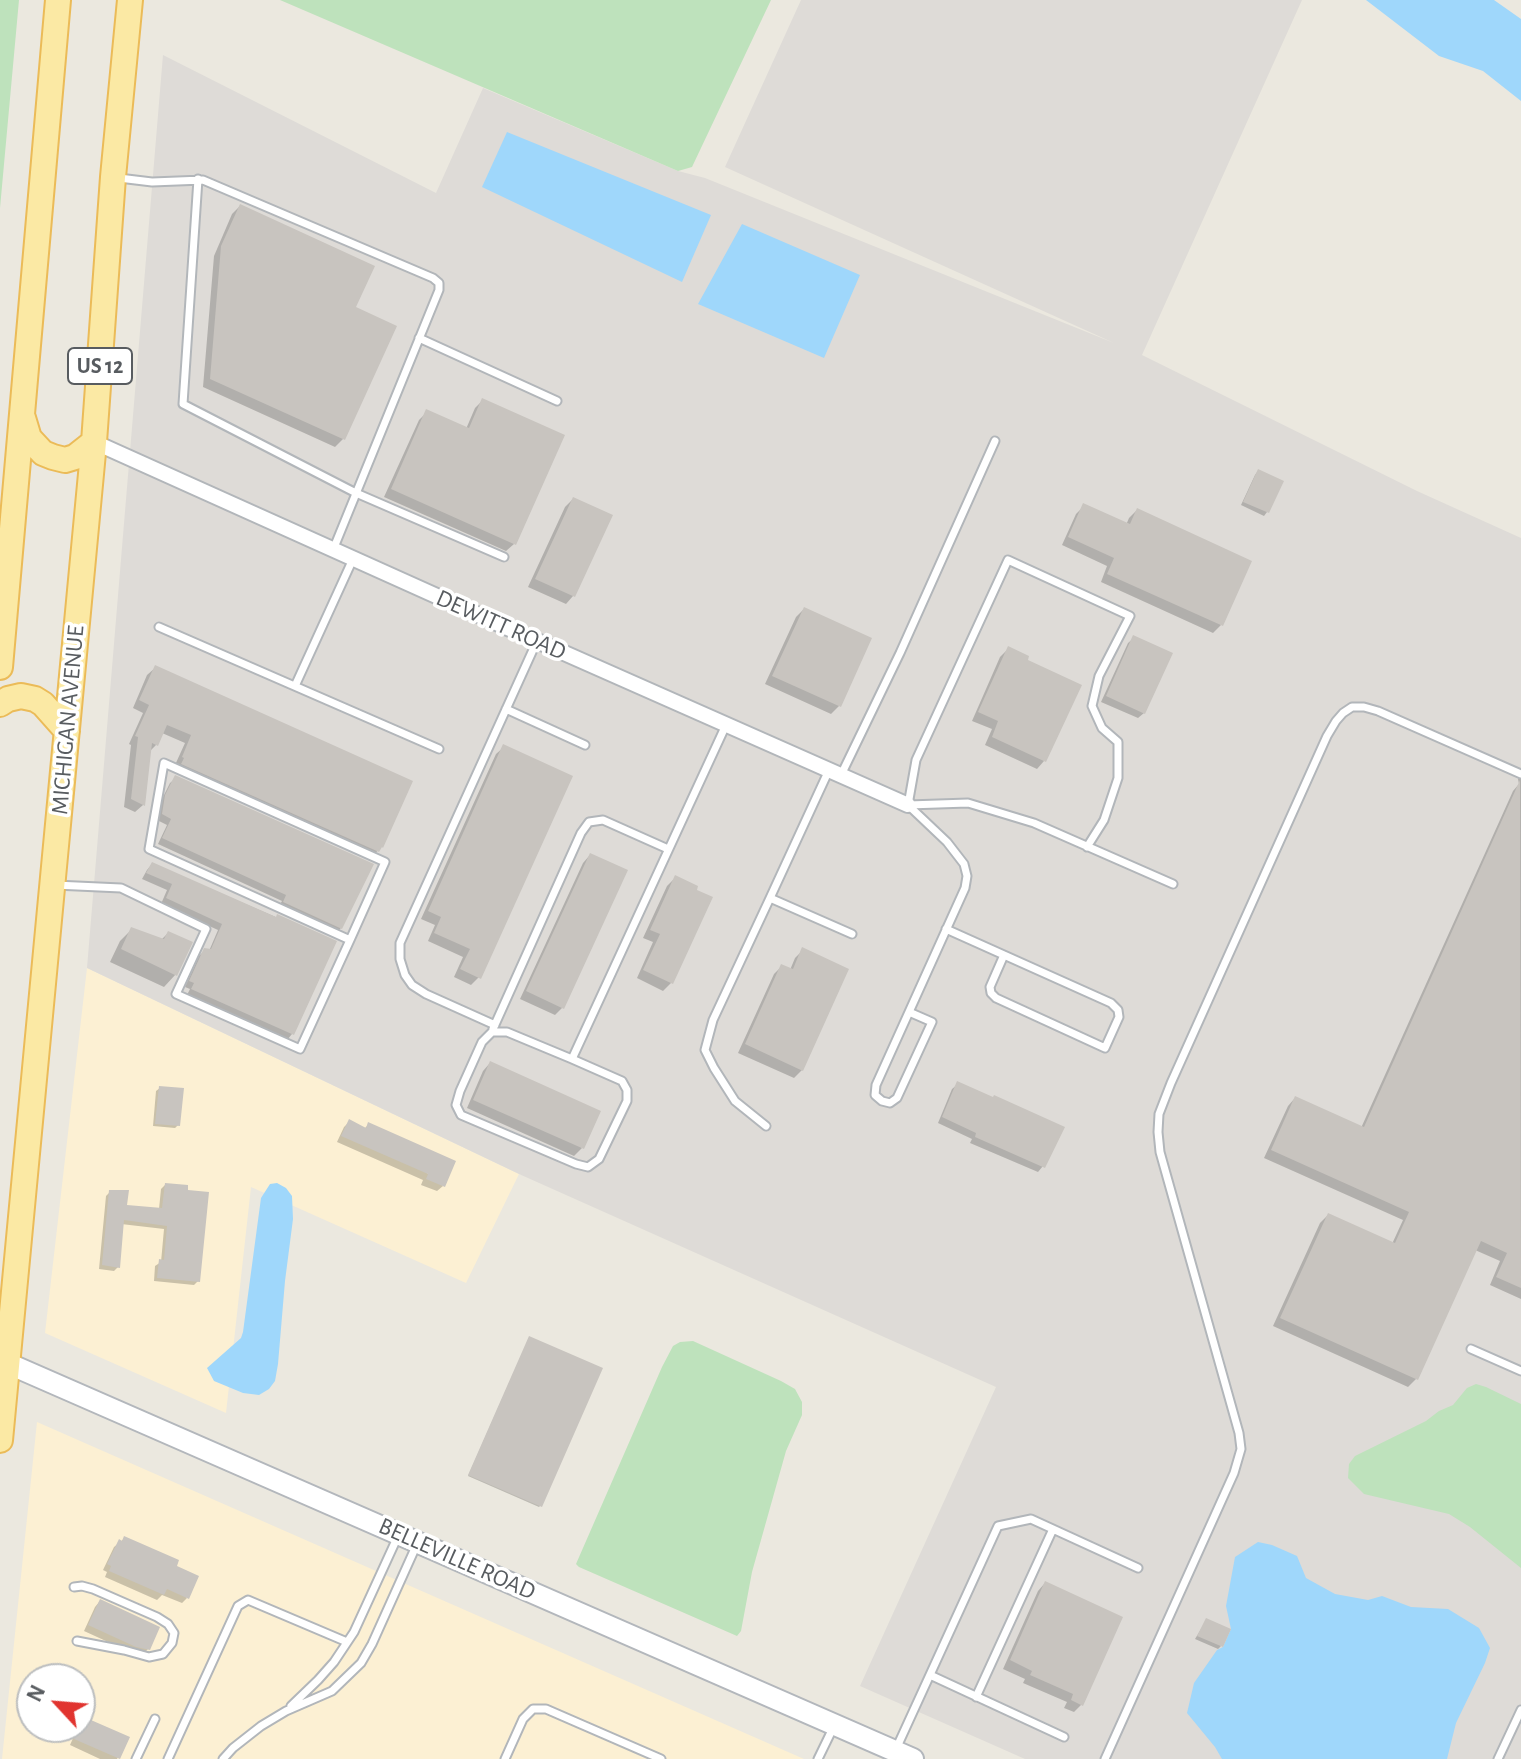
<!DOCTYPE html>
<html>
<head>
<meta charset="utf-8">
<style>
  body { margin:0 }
  #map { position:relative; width:1521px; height:1759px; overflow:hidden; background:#ebe8df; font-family:"Alegreya Sans",sans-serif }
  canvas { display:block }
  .north { position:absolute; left:16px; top:1663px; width:80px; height:80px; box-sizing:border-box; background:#fff; border:2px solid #bcbebf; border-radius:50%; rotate:296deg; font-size:22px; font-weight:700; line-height:32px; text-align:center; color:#585c60 }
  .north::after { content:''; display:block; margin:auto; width:28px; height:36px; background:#e1342f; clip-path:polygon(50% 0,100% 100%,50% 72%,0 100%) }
</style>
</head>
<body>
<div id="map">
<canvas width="1521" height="1759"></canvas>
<div class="north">N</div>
</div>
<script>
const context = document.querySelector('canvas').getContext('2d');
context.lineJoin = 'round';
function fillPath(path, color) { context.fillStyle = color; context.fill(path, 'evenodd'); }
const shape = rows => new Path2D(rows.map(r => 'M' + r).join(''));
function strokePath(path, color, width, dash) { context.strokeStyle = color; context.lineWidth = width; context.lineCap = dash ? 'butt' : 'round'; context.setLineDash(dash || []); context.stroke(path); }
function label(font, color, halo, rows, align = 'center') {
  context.font = font + ' "Alegreya Sans",sans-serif'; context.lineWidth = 7; context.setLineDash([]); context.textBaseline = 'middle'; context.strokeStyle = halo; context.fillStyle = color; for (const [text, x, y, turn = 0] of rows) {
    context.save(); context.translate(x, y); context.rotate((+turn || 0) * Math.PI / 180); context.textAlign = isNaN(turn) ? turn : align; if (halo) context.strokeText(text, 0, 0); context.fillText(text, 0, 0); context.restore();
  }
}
fillPath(shape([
  [87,968,519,1174,466,1283,251,1187,226,1413,45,1333],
  [37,1422,804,1759,2,1759],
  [32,1679,80,1679,80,1727,32,1727]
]), '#fcf0d3');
fillPath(shape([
  [801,0,1302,0,1142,355,1417,491,1521,538,1521,1759,1025,1759,860,1686,996,1387,519,1174,87,968,163,55,436,193,483,88,678,171,705,178,1114,343,725,167]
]), '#dedbd7');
fillPath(shape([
  [0,0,19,0,0,208],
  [280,0,771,0,692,167,678,171],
  [693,1341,781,1381,795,1389,802,1402,802,1415,786,1451,752,1572,741,1631,737,1636,579,1567,576,1564,662,1367,673,1346,680,1342],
  [1476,1384,1486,1387,1521,1404,1521,1568,1470,1527,1449,1514,1364,1494,1348,1478,1349,1464,1355,1456,1426,1421,1439,1411,1453,1405,1467,1388]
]), '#bee2bc');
fillPath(shape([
  [1366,0,1494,0,1521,19,1521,101,1483,71,1439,56],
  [507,132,711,215,682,282,482,187],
  [742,224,860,275,824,358,698,304],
  [277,1183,286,1188,292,1196,293,1219,285,1281,278,1364,275,1381,269,1389,259,1395,243,1393,214,1381,207,1368,241,1338,243,1332,261,1198,270,1184],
  [1258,1542,1272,1545,1297,1556,1306,1578,1335,1594,1368,1600,1382,1596,1411,1607,1448,1609,1479,1628,1490,1648,1485,1663,1456,1723,1447,1759,1222,1759,1215,1747,1187,1713,1194,1683,1217,1650,1223,1647,1231,1629,1226,1606,1235,1557]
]), '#9fd7fb');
fillPath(shape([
  [240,206,353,308,394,327,343,439,335,447,203,387,214,256,232,214],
  [483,400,514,544,506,551,384,497,419,420,427,412,466,429,475,408],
  [1258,471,1267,512,1264,516,1241,505,1255,475],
  [573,499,573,596,566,604,528,587,565,507],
  [1084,506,1126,525,1129,518,1137,510,1221,625,1213,633,1101,582,1107,566,1062,545,1076,514],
  [804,609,870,639,839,706,831,714,765,684,796,617],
  [1134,638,1144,713,1138,718,1101,702,1128,643],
  [1008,649,1044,761,1037,769,985,745,992,729,972,721,1000,657],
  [155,668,382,846,370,859,175,765,185,743,162,733,156,745,149,752,143,805,135,812,124,807,131,745,129,744,143,713,133,708,147,675],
  [504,747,479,977,471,985,454,977,463,957,428,941,435,925,421,919,496,754],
  [1521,774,1521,1299,1490,1285,1500,1261,1475,1250,1416,1379,1408,1387,1273,1326,1320,1223,1328,1215,1392,1244,1403,1220,1264,1158,1288,1106,1295,1098,1361,1128,1513,791,1519,784,1518,779],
  [176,778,341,928,335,934,278,908,282,901,158,844,167,825,157,820,160,803,170,783],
  [590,855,563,1007,555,1015,520,999,583,863],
  [152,864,334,942,292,1034,287,1040,187,995,190,989,185,987,199,956,205,950,209,951,218,930,161,904,167,890,142,879,147,870],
  [675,878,671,983,663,991,637,978,653,942,643,938,667,886],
  [132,929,161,940,168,933,176,974,164,987,110,962,120,941],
  [803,950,802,1070,794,1078,738,1053,774,974,782,966,790,970,795,958],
  [490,1063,582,1148,574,1156,467,1108,483,1071],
  [958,1084,1043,1166,1038,1172,970,1143,972,1139,938,1123,952,1089],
  [160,1088,178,1125,175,1128,153,1126,156,1091],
  [349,1122,364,1129,368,1125,443,1186,437,1191,421,1185,423,1180,337,1142,344,1127],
  [165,1185,198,1281,194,1285,154,1281,155,1266,161,1262,164,1229,121,1224,118,1267,114,1271,99,1269,106,1196,110,1192,124,1207,159,1209,161,1189],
  [528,1340,540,1506,539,1507,468,1476],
  [125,1538,187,1598,182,1603,162,1595,157,1600,105,1577,107,1572,103,1570,114,1547],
  [1045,1583,1082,1704,1074,1712,1064,1708,1067,1702,1023,1683,1025,1679,1003,1669,1038,1591],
  [100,1601,148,1649,142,1655,130,1652,84,1631,95,1607],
  [1206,1621,1221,1646,1218,1649,1195,1639],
  [85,1719,127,1738,117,1759,100,1759,70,1745,78,1727,80,1727,80,1724]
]), '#0003');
fillPath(shape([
  [240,204,375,266,356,307,397,326,345,440,210,379,221,246],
  [482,398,565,435,516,545,391,489,426,409,469,428],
  [1258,469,1284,481,1269,513,1243,502],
  [573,497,613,515,575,597,535,579],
  [1083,503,1130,524,1137,508,1252,561,1223,626,1107,574,1114,558,1068,537],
  [804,607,872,638,841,707,772,676],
  [1133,635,1173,653,1145,714,1106,696],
  [1008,646,1029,656,1028,660,1082,685,1046,762,992,737,998,721,978,712],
  [155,665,413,781,383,848,382,847,379,852,181,764,184,758,182,757,191,735,167,725,158,746,152,743,145,806,131,799,138,737,135,736,149,705,139,700],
  [503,744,573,776,481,979,460,969,470,949,434,933,441,917,428,911],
  [175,775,374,864,342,929,283,902,286,895,162,838,171,819,162,814,165,795],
  [1520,780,1521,1288,1496,1277,1507,1253,1481,1241,1418,1380,1280,1318,1328,1213,1395,1243,1409,1212,1271,1150,1295,1096,1364,1127],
  [590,853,628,870,564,1009,526,991],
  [152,862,276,917,277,914,337,941,294,1035,191,989,194,983,189,981,204,948,211,949,222,924,166,898,172,884,146,873],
  [675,875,698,886,697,890,713,897,673,984,643,970,660,934,650,930],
  [131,927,164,939,168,931,193,942,177,976,121,949],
  [802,947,849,969,803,1071,745,1044,781,964,793,969],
  [490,1061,601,1111,584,1149,473,1100],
  [957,1081,993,1097,994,1095,1065,1127,1045,1168,975,1137,976,1133,942,1117],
  [159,1086,184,1088,180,1126,155,1124],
  [349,1119,366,1128,368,1122,456,1161,445,1187,426,1179,428,1174,341,1136],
  [165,1183,188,1185,188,1190,209,1192,200,1282,157,1278,159,1259,164,1260,167,1226,124,1220,120,1268,102,1265,109,1190,129,1190,127,1205,162,1208],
  [529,1336,603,1368,542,1507,468,1475],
  [124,1536,179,1560,177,1566,199,1576,189,1599,167,1589,164,1595,109,1571,111,1566,107,1564,119,1539,122,1541],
  [1045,1581,1123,1617,1083,1706,1071,1700,1073,1694,1030,1675,1032,1671,1010,1660],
  [100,1599,160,1627,150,1650,136,1647,88,1625],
  [1206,1618,1231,1629,1223,1647,1197,1636],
  [84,1717,130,1737,120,1759,74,1739]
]), '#c8c4bf');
const service = shape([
  [119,178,152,182,203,180,433,278,439,283,439,290,333,550],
  [198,179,183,404,356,493,504,557],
  [419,338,557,401],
  [159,627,439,749],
  [295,686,353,559],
  [506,709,585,745],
  [829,770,770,898,852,934],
  [841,775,900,653,995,441],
  [908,805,916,760,1008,560,1130,616,1099,676,1092,706,1102,728,1118,742,1118,778,1104,820,1087,847],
  [908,805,947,842,964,864,967,876,965,888,876,1085,875,1095,882,1101,890,1103,897,1098,932,1022,909,1012],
  [908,805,968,803,1034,823,1173,884],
  [55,885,121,888,206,929,176,994,300,1049,350,940,385,862,164,763,149,849,350,940],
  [946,929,1111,1003,1118,1010,1119,1017,1105,1048,996,998,991,993,990,987,1004,955],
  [495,1025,426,994,412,985,405,975,400,959,400,943,537,641],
  [493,1029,581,833,589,822,603,820,668,849],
  [572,1059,507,1032,492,1032,482,1042,460,1091,456,1105,461,1115,576,1164,588,1167,599,1159,627,1101,627,1090,622,1081,572,1059,726,725],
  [766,1126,735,1101,714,1068,705,1050,713,1020,770,898],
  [1471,1349,1521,1371],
  [74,1587,82,1586,93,1589,157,1617,168,1624,174,1633,172,1643,163,1654,149,1657,124,1650,77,1641],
  [930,1675,1064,1737],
  [976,1697,1053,1529],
  [291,1706,318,1680,334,1662,354,1632,398,1536],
  [896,1749,998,1526,1031,1519,1138,1568],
  [136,1759,155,1719],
  [168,1759,238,1606,248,1600,347,1642],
  [223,1759,233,1748,261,1726,286,1711,332,1691,361,1663,372,1644,417,1544],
  [505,1759,523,1719,533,1709,546,1709,661,1759],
  [818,1759,834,1726],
  [1105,1759,1234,1473,1241,1449,1239,1433,1160,1152,1158,1132,1159,1114,1171,1083,1327,736,1336,721,1343,713,1352,707,1364,707,1378,711,1521,774],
  [1498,1759,1521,1710]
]);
const minor = shape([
  [94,442,501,625,908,805]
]);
const secondary = shape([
  [0,1360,913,1759]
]);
const primary = shape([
  [23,418,29,438,43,453,53,457,65,460,75,457,94,442],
  [0,667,58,0],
  [0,704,8,699,21,696,35,699,43,704,67,731],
  [0,1440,94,442,113,177,130,0]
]);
strokePath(service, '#b2b6ba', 11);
strokePath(minor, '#b2b6ba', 18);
strokePath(secondary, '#b3b7bc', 24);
strokePath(primary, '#ebbb58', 28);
strokePath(service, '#fff', 7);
strokePath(minor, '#fff', 14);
strokePath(secondary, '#fff', 20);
strokePath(primary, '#fbe9a4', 24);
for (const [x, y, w] of [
  [100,366,64]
]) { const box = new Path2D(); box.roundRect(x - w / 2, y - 18, w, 36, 6); context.fillStyle = '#fff'; context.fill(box); strokePath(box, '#585c60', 2); }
label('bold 22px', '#585c60', null, [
  ["US 12",100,366]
]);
label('24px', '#585c60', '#fff', [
  ["DEWITT ROAD",501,625,24],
  ["MICHIGAN AVENUE",68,720,-85],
  ["BELLEVILLE ROAD",457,1559,24]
]);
</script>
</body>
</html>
